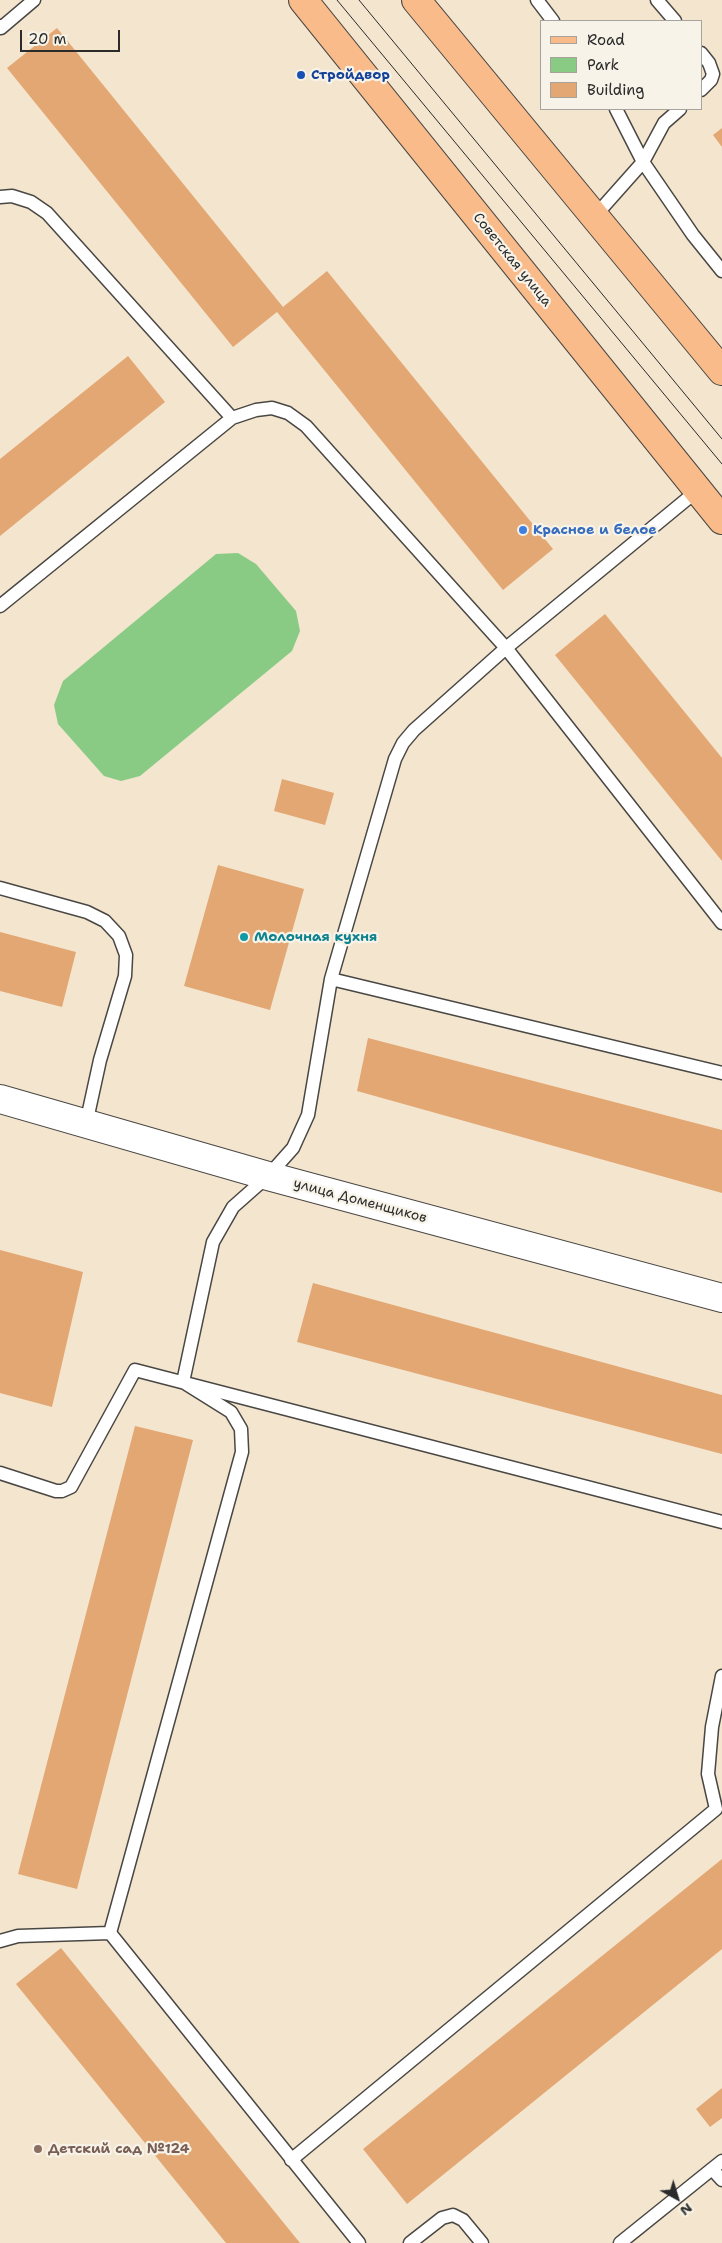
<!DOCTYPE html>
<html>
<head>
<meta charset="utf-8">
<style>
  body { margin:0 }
  #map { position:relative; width:722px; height:2243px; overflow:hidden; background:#f4e5ce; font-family:"Shantell Sans",sans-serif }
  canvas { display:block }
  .legend { position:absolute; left:540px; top:20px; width:162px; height:90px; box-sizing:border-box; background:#f7f3e8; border:1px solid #a5a39c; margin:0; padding:6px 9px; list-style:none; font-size:15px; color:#2b2b2b }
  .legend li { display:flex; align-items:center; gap:10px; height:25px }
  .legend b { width:25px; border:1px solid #a5a39c }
  .north { position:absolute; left:652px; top:2173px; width:50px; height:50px; -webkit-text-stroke:4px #f7f3e8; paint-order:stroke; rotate:141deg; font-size:14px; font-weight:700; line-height:20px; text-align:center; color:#2b2b2b }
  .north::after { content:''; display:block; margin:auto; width:18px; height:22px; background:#2b2b2b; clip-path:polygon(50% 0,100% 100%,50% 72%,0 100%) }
  .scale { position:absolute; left:20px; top:30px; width:100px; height:22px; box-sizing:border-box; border:2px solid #2b2b2b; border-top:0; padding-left:6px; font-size:15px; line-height:18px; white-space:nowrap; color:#2b2b2b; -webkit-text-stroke:4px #f7f3e8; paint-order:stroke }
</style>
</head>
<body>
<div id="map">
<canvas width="722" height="2243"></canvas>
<ul class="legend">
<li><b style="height:6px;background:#fabb8b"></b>Road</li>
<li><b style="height:14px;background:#89cb84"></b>Park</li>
<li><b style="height:14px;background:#e2a773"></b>Building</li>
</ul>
<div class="north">N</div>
<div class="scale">20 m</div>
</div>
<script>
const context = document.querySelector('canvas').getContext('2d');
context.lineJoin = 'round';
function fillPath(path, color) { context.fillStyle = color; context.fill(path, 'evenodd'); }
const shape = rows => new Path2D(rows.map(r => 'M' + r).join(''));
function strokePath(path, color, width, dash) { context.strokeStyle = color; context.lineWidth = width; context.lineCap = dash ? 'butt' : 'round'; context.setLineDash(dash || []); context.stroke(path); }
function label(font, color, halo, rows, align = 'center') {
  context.font = font + ' "Shantell Sans",sans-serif'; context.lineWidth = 4.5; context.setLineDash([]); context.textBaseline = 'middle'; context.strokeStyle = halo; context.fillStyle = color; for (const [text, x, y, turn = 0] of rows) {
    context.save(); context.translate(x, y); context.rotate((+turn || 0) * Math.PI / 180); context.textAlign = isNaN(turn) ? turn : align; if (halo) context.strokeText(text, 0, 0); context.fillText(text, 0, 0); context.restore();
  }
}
fillPath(shape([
  [238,553,256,564,296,611,300,631,292,651,140,776,121,781,104,776,58,724,54,705,63,681,216,554]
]), '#89cb84');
fillPath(shape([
  [57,28,283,307,327,271,553,549,503,590,277,312,233,347,7,68],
  [722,128,722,147,713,135],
  [128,356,165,402,0,536,0,459],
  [605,614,722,758,722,861,555,655],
  [282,779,334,793,325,825,274,811],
  [218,865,304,889,270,1010,184,986],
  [0,932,76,952,62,1007,0,991],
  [368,1038,722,1130,722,1193,357,1091],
  [0,1250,83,1272,52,1407,0,1393],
  [313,1283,722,1395,722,1454,297,1342],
  [135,1426,193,1440,77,1889,18,1874],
  [722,1859,722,1949,407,2204,363,2149],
  [61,1948,300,2243,226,2243,16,1984],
  [722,2088,722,2118,710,2127,696,2109]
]), '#e2a773');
const service = shape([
  [537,0,553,21],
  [657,0,675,21],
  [0,26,1,28,34,0],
  [701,53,709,63,713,74,711,80,701,90],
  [616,109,643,162,693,235,722,271],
  [0,197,12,196,31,202,47,213,232,418,256,410,272,408,288,413,306,426,506,648,722,923],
  [595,216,643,162,664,123,680,109],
  [0,606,232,418],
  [0,888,87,912,105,921,119,936,126,955,125,976,100,1060,86,1124],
  [331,979,722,1073],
  [0,1473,56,1491,62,1491,71,1487,135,1370,722,1522],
  [110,1933,242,1452,241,1429,231,1412,183,1382,213,1242,233,1207,268,1176,293,1148,308,1115,331,979,395,759,403,743,414,730,506,648,698,490],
  [0,1941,18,1936,110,1933,359,2243],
  [291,2160,716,1809,708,1774,712,1727,722,1676],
  [722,2161,712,2169,722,2180],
  [410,2243,442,2218,453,2215,463,2220,482,2243],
  [620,2243,712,2169]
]);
const tertiary = shape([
  [0,1099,268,1176,722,1298]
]);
const primary = shape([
  [303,0,722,520],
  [416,0,722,371]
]);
strokePath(service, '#494743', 15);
strokePath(tertiary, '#494743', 30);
strokePath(primary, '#494743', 30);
strokePath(service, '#fff', 12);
strokePath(tertiary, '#fff', 28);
strokePath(primary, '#fabb8b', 28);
strokePath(shape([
  [337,0,722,464],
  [359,0,722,439]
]), '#2b2b2b', 1);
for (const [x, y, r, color] of [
  [301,75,5,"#1a4fb4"],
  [523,530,5,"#3f7fe0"],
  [244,937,5,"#0f9aa8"],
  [38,2149,5,"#8d6e63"]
]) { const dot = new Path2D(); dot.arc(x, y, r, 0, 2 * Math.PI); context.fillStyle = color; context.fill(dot); strokePath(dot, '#f7f3e8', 2); }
label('bold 14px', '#164399', '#f7f3e8', [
  ["Стройдвор",311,75]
], 'left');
label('14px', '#2b2b2b', '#f7f3e8', [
  ["Советская улица",512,260,51],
  ["улица Доменщиков",360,1201,15]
]);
label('bold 14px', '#366cbe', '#f7f3e8', [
  ["Красное и белое",533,530]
], 'left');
label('bold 14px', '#0d838f', '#f7f3e8', [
  ["Молочная кухня",254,937]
], 'left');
label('bold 14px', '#785e54', '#f7f3e8', [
  ["Детский сад №124",48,2149]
], 'left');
</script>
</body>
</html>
